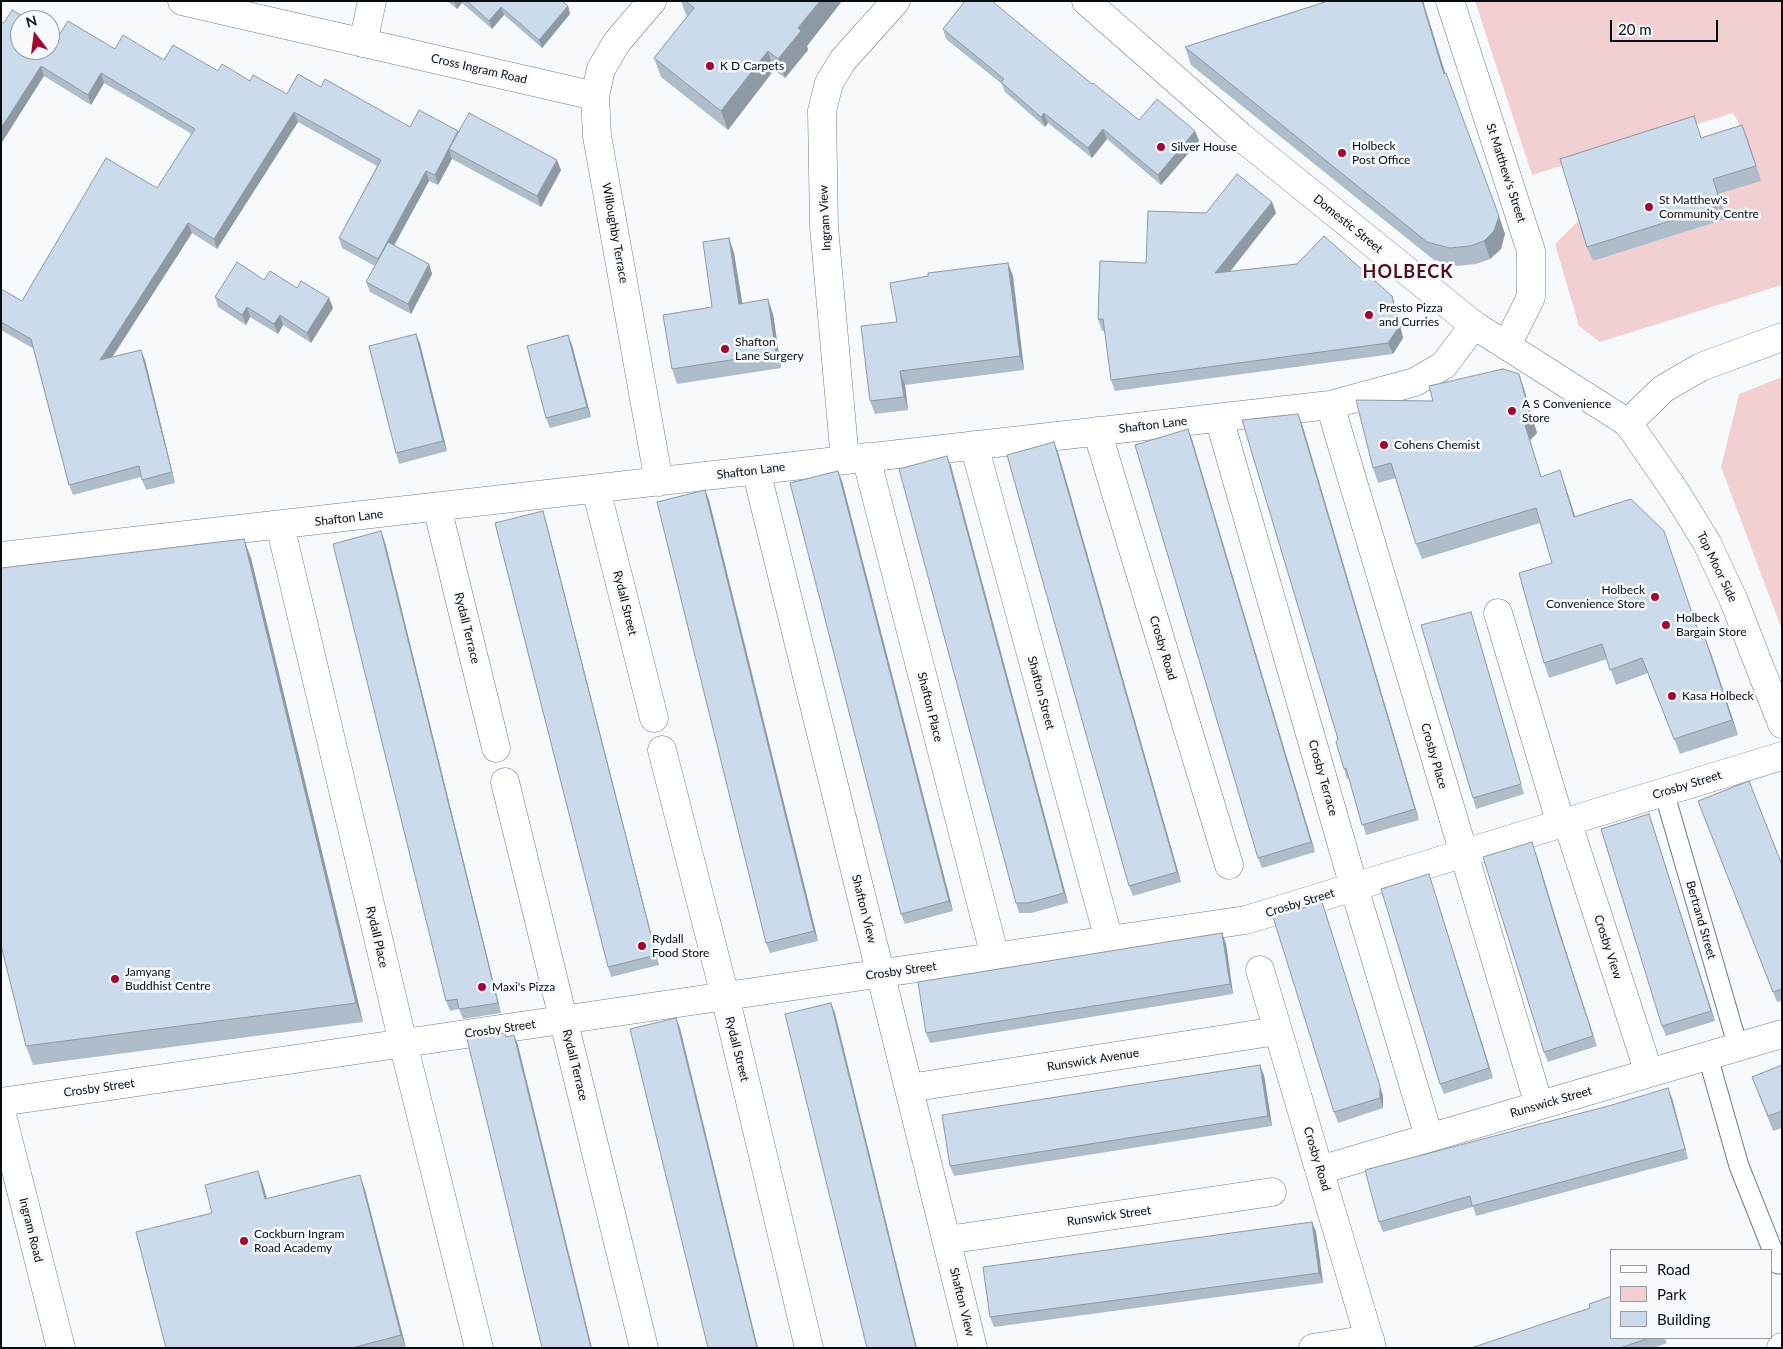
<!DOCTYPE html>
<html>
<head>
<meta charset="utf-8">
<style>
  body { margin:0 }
  #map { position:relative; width:1783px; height:1349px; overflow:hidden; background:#f7fafd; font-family:Lato,sans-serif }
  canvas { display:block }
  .frame { position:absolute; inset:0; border:2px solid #080d12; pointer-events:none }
  .legend { position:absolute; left:1610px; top:1249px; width:162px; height:90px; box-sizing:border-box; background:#f7fafd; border:1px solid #979b9f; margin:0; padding:6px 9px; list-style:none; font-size:15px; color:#080d12 }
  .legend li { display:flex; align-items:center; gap:10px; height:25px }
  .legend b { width:25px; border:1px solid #979b9f }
  .north { position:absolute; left:10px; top:10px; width:50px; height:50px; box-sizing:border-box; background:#f7fafd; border:1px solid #979b9f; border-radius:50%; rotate:345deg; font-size:14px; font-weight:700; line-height:20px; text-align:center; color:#080d12 }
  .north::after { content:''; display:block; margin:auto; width:18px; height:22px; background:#a30632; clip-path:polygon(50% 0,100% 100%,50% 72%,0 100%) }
  .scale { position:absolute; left:1610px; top:20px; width:108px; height:22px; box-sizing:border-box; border:2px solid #080d12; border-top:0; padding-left:6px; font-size:15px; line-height:18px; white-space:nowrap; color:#080d12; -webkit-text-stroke:4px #f7fafd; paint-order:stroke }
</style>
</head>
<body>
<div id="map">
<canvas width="1783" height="1349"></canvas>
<div class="frame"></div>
<ul class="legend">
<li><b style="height:6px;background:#fff"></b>Road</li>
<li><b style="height:14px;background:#f2cfd0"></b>Park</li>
<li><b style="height:14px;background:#cbdbeb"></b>Building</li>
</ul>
<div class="north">N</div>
<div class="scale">20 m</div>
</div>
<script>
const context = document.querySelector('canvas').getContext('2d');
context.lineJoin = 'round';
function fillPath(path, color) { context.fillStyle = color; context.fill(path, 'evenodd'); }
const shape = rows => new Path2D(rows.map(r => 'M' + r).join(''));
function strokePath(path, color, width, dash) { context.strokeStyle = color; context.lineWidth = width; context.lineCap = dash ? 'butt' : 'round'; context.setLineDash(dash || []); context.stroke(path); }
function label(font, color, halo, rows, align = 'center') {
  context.font = font + ' Lato,sans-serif'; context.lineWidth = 5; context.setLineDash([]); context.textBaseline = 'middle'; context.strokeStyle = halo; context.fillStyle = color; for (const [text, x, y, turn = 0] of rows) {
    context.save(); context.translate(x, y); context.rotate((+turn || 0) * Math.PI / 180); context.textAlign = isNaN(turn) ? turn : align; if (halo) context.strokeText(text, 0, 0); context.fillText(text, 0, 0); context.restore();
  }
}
fillPath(shape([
  [1475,1,1782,1,1782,285,1600,342,1579,326,1555,244,1580,219,1593,261,1726,219,1718,194,1748,140,1733,113,1532,175],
  [1782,377,1782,630,1721,467,1739,394]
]), '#f2cfd0');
const service = shape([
  [1664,792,1738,1047],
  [1708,1057,1739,1166,1778,1264,1782,1263]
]);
const minor = shape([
  [182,1,595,96],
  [652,1,617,42,601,69,595,96,597,136,659,482],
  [363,43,372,1],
  [1330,405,1539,1105],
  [1219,418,1354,887,1429,1137],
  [1097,431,1229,865],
  [974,445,1109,940],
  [866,457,995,957],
  [845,460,824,227,822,111,829,83,843,60,896,1],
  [756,470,973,1348],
  [596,489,654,718],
  [437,507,496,748],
  [280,525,403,1043,479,1348],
  [1,556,1330,405,1415,382,1444,365,1474,325],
  [1498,613,1561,824],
  [662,750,725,996,809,1348],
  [505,782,644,1348],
  [1567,821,1649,1073],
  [1260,970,1372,1348],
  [909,1088,1277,1031],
  [1,1102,1246,920,1782,756],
  [1,1111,61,1348],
  [1320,1170,1782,1034],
  [947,1240,1272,1192],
  [1313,1348,1370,1339],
  [1781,1348,1782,1347]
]);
const tertiary = shape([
  [1086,1,1240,136,1449,305,1474,325,1628,423,1675,491,1707,543,1734,601,1782,724],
  [1450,1,1531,251,1531,297,1507,345],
  [1628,423,1663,389,1701,367,1782,337]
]);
strokePath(service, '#6c7b8a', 21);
strokePath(minor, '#6c7b8a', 29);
strokePath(tertiary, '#6c7b8a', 29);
strokePath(service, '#fff', 19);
strokePath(minor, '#fff', 28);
strokePath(tertiary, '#fff', 28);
fillPath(shape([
  [447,1,562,1,568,6,570,14,542,48,504,15,492,29,462,3,457,9],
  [681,1,842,1,807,46,808,50,785,78,774,70,728,130,661,77,654,58,687,16,686,15],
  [1328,1,1423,1,1445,73,1505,234,1501,249,1490,259,1476,264,1457,266,1434,260,1191,65,1185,47],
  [4,23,58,37,218,71,250,81,287,94,321,87,410,127,458,131,561,170,541,207,452,159,438,185,429,181,394,246,429,264,432,274,411,314,370,292,366,282,375,266,342,248,339,238,377,166,298,122,217,249,192,233,112,357,145,360,175,483,146,490,141,477,73,495,69,485,34,349,1,330,1,289,22,301,157,188,192,134,104,83,91,105,44,76],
  [943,29,1092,84,1139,120,1195,131,1199,141,1161,185,1107,139,1092,158,1048,123,1045,127,1005,92,1002,84,946,39],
  [1742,125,1761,181,1718,194,1726,219,1593,261,1587,247,1701,138],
  [1272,202,1276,213,1230,272,1392,296,1396,308,1403,338,1393,354,1115,391,1111,380,1105,331,1102,331,1098,319,1146,263,1206,213],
  [729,238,734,253,742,304,773,314,781,368,677,384,672,369,712,307],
  [1008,263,1013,276,1024,370,905,385,908,410,875,414,870,401,897,322],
  [264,280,297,288,329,298,333,308,311,343,283,325,278,334,250,317,246,325,218,307,215,297],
  [416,334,420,344,447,451,399,464,396,453],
  [568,335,572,345,591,417,550,428,546,418],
  [1519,374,1524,389,1537,433,1530,440,1541,476,1565,485,1575,517,1701,639,1705,638,1738,735,1680,754,1648,673,1616,685,1607,659,1549,678,1544,663,1552,563,1540,523,1422,559,1416,544,1396,478,1378,483,1373,468,1433,401],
  [1302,424,1419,820,1366,835,1349,779,1347,779,1344,769,1338,739],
  [1188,429,1315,852,1262,868,1258,858],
  [1058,452,1181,882,1133,896,1129,886],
  [947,456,951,466,1068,903,1031,913,1019,913,1016,903],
  [838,471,842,481,953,911,905,924,901,914],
  [705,490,709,500,818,941,770,953,766,943],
  [546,521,659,965,611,977,608,967],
  [385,542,501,1013,463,1019,459,1009,450,1011,446,1001],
  [251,558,363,1022,33,1065,26,1046],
  [1474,622,1524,794,1476,809,1473,798],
  [1702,811,1782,865,1782,1001,1777,1002],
  [1649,814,1715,1021,1666,1036,1662,1026],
  [1536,852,1563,942,1597,1046,1548,1062,1544,1052],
  [1429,874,1493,1078,1444,1094,1440,1084],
  [1322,902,1383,1096,1383,1108,1338,1123,1334,1112],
  [1222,933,1226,944,1233,994,930,1043,926,1033],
  [1782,1065,1782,1128,1773,1131,1752,1077],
  [1264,1075,1272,1126,954,1176,950,1166],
  [1672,1098,1688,1159,1476,1216,1473,1207,1383,1232,1379,1222],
  [258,1171,263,1185,267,1199,365,1190,406,1348,166,1348,212,1213],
  [1312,1222,1316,1232,1323,1283,994,1327,990,1317],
  [1612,1338,1671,1338,1665,1339,1667,1343,1653,1348,1471,1348]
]), '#afbcca');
fillPath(shape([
  [454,1,462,1,462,3,457,9],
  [820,1,842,1,807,46,808,50,785,78,778,59,798,28],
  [1422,1,1423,1,1451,92,1444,74],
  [568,6,570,14,542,48,539,40],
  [501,7,504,15,492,29,489,21],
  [768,51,774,70,728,130,721,111],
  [41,66,44,76,1,144,1,128],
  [101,73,104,83,91,105,88,95],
  [294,112,298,122,217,249,214,239],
  [1044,113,1048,123,1045,127,1041,117],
  [1742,125,1748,140,1761,181,1756,166],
  [1103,129,1107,139,1092,158,1088,148],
  [458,131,449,149,452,159,438,185,435,175],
  [1195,131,1199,141,1161,185,1158,175],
  [557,160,561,170,541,207,537,196],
  [426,171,429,181,381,269,378,259],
  [1713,179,1718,194,1726,219,1721,205],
  [1272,202,1276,213,1219,285,1215,273],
  [1499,216,1505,234,1501,249,1490,259,1484,241],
  [188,223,192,233,104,370,100,360],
  [729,238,734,253,745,319,739,304],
  [1008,263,1013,276,1024,370,1020,356],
  [429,264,432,274,411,314,408,304],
  [1392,296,1396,308,1403,338,1393,354,1388,343],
  [329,298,333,308,311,343,307,333],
  [768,299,773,314,781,368,776,353],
  [247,307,250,317,246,325,242,315],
  [280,315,283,325,278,334,274,324],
  [416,334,420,344,447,451,443,441],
  [568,335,572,345,591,417,587,407],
  [141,350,145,360,175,483,172,472],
  [900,371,905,385,908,410,904,397],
  [1519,374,1524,389,1537,433,1530,440,1546,492,1525,425],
  [1298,414,1302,424,1419,820,1415,809],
  [1188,429,1192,439,1315,852,1311,842],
  [1054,442,1058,452,1181,882,1177,872],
  [947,456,951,466,1068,903,1064,893],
  [1560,470,1565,485,1580,532,1574,517],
  [838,471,842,481,953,911,949,901],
  [705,490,709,500,818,941,814,931],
  [543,511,546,521,659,965,656,955],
  [381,531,385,542,501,1013,498,1003],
  [244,539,251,558,363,1022,356,1003],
  [1471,612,1474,622,1524,794,1521,784],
  [1705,638,1711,653,1738,735,1732,720],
  [1649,814,1652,824,1715,1021,1711,1011],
  [1532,842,1563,942,1597,1046,1559,932],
  [1429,874,1432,884,1493,1078,1489,1068],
  [1322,902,1383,1096,1383,1108,1380,1098],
  [1222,933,1226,944,1233,994,1230,984],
  [831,1003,835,1013,917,1348,916,1348],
  [676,1018,680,1028,758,1348,757,1348],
  [514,1035,518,1045,592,1348,591,1348],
  [1260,1065,1264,1075,1272,1126,1268,1116],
  [1668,1088,1672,1098,1688,1159,1685,1149],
  [258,1171,263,1185,271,1214,265,1199],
  [360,1175,365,1190,406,1348,401,1335],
  [1312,1222,1316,1232,1323,1283,1319,1273]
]), '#8e99a4');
const building = shape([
  [467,1,562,1,568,6,539,40,501,7,489,21,467,1],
  [686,1,820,1,798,28,801,31,778,59,768,51,721,111,654,58,694,8,686,1],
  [965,1,992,1,1092,84,1093,83,1139,120,1157,99,1195,131,1158,175,1103,129,1088,148,1044,113,1041,117,1001,82,1004,79,943,29,965,1],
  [1328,1,1422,1,1444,74,1446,73,1499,216,1494,231,1484,241,1470,246,1450,248,1427,242,1185,47,1328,1],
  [12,10,29,20,20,20,20,50,50,50,50,33,58,37,68,21,115,49,123,35,164,60,173,45,218,71,222,64,250,81,253,75,287,94,298,74,321,87,325,79,410,127,419,110,458,131,435,175,426,171,378,259,339,238,381,160,294,112,214,239,188,223,100,360,141,350,172,472,142,480,139,466,69,485,31,339,1,322,1,289,22,301,106,158,157,188,195,129,101,73,88,95,41,66,1,128,1,22,4,23,12,10],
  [469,113,557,160,537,196,449,149,469,113],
  [1694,116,1701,138,1742,125,1756,166,1713,179,1721,205,1587,247,1560,159,1694,116],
  [1237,174,1272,202,1215,273,1297,264,1324,236,1392,296,1399,327,1388,343,1111,380,1103,319,1098,319,1100,261,1146,263,1148,211,1206,213,1237,174],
  [729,238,739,304,768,299,776,353,672,369,663,315,712,307,703,242,729,238],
  [388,242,429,264,408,304,366,282,388,242],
  [237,262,264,280,270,271,297,288,301,281,329,298,307,333,280,315,274,324,247,307,242,315,215,297,237,262],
  [1008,263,1020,356,900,371,904,397,870,401,861,326,897,322,890,283,928,276,928,273,1008,263],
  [416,334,443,441,396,453,369,346,416,334],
  [568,335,587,407,546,418,527,346,568,335],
  [1503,369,1519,374,1531,418,1525,425,1541,477,1560,470,1574,517,1631,499,1664,531,1701,639,1705,638,1732,720,1674,739,1642,658,1610,670,1602,644,1544,663,1519,573,1552,563,1536,508,1416,544,1391,463,1373,468,1356,400,1433,401,1429,386,1503,369],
  [1298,414,1415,809,1362,825,1346,768,1344,769,1336,742,1338,739,1242,420,1298,414],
  [1188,429,1311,842,1258,858,1135,445,1188,429],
  [1054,442,1177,872,1129,886,1007,455,1054,442],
  [947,456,1064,893,1028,903,1016,903,899,469,947,456],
  [838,471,949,901,901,914,790,483,838,471],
  [705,490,814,931,766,943,657,502,705,490],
  [543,511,656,955,608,967,495,523,543,511],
  [381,531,498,1003,459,1009,457,999,446,1001,333,544,381,531],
  [244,539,356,1003,26,1046,1,945,1,568,244,539],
  [1471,612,1521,784,1473,798,1421,625,1471,612],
  [1749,781,1782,865,1782,989,1773,992,1698,801,1749,781],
  [1649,814,1711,1011,1662,1026,1601,829,1649,814],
  [1532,842,1559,932,1593,1036,1544,1052,1483,857,1532,842],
  [1429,874,1489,1068,1440,1084,1381,889,1429,874],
  [1322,902,1380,1086,1380,1098,1334,1112,1273,917,1322,902],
  [1222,933,1230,984,926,1033,918,982,1222,933],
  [831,1003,916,1348,867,1348,785,1014,831,1003],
  [676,1018,757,1348,708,1348,630,1029,676,1018],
  [505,1033,506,1037,514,1035,591,1348,542,1348,467,1039,505,1033],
  [1260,1065,1268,1116,950,1166,942,1115,1260,1065],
  [1782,1065,1782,1111,1768,1116,1752,1077,1782,1065],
  [1668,1088,1685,1149,1472,1206,1470,1196,1379,1222,1365,1170,1612,1105,1668,1088],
  [258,1171,265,1199,360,1175,401,1335,352,1348,166,1348,136,1232,212,1213,205,1185,258,1171],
  [1312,1222,1319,1273,990,1317,983,1267,1312,1222],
  [1612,1296,1612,1338,1649,1338,1620,1348,1471,1348,1590,1308,1589,1304,1612,1296]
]);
fillPath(building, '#cbdbeb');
strokePath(building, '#8e99a4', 1);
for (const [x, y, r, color] of [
  [710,66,5,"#a30632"],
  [1161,147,5,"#a30632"],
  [1342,153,5,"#a30632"],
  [1649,207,5,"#a30632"],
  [1369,315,5,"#a30632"],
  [725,349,5,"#a30632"],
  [1512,411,5,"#a30632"],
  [1384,445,5,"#a30632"],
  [1655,597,5,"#a30632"],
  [1666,625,5,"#a30632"],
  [1672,696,5,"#a30632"],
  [642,946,5,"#a30632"],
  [115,979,5,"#a30632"],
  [482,987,5,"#a30632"],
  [244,1241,5,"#a30632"]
]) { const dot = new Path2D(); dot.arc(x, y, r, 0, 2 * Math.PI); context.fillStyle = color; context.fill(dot); strokePath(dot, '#f7fafd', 2); }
label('12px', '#080d12', '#f7fafd', [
  ["K D Carpets",720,66],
  ["Holbeck",1352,146],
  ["Post Office",1352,160],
  ["Silver House",1171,147],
  ["St Matthew's",1659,200],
  ["Community Centre",1659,214],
  ["Presto Pizza",1379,308],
  ["and Curries",1379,322],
  ["Shafton",735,342],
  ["Lane Surgery",735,356],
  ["A S Convenience",1522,404],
  ["Store",1522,418],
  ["Cohens Chemist",1394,445],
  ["Holbeck",1645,590,"right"],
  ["Convenience Store",1645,604,"right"],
  ["Holbeck",1676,618],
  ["Bargain Store",1676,632],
  ["Kasa Holbeck",1682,696],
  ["Rydall",652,939],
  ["Food Store",652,953],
  ["Jamyang",125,972],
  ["Buddhist Centre",125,986],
  ["Maxi's Pizza",492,987],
  ["Cockburn Ingram",254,1234],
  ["Road Academy",254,1248]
], 'left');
label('12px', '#080d12', '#f7fafd', [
  ["Cross Ingram Road",479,69,13],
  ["St Matthew's Street",1506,173,72],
  ["Ingram View",825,218,-93],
  ["Domestic Street",1348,224,39],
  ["Willoughby Terrace",615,233,80],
  ["Shafton Lane",1153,425,-7],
  ["Shafton Lane",751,471,-7],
  ["Shafton Lane",349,518,-7],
  ["Top Moor Side",1717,567,64],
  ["Rydall Street",625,603,76],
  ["Rydall Terrace",467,628,76],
  ["Crosby Road",1163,648,73],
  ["Shafton Street",1041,693,75],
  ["Shafton Place",930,707,76],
  ["Crosby Place",1434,756,74],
  ["Crosby Terrace",1323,778,74],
  ["Crosby Street",1687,785,-17],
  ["Crosby Street",1300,903,-17],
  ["Shafton View",864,909,76],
  ["Bertrand Street",1701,920,74],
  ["Rydall Place",377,937,77],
  ["Crosby View",1608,947,72],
  ["Crosby Street",901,971,-8],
  ["Crosby Street",500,1029,-8],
  ["Rydall Street",737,1049,76],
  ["Runswick Avenue",1093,1060,-9],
  ["Rydall Terrace",575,1065,76],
  ["Crosby Street",99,1088,-8],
  ["Runswick Street",1551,1102,-16],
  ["Crosby Road",1317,1159,73],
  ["Runswick Street",1109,1216,-8],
  ["Ingram Road",31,1230,76],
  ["Shafton View",962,1302,76]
]);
context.letterSpacing = '1px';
label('bold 18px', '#530d1a', '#f7fafd', [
  ["HOLBECK",1408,272]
]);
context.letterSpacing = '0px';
</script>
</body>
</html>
